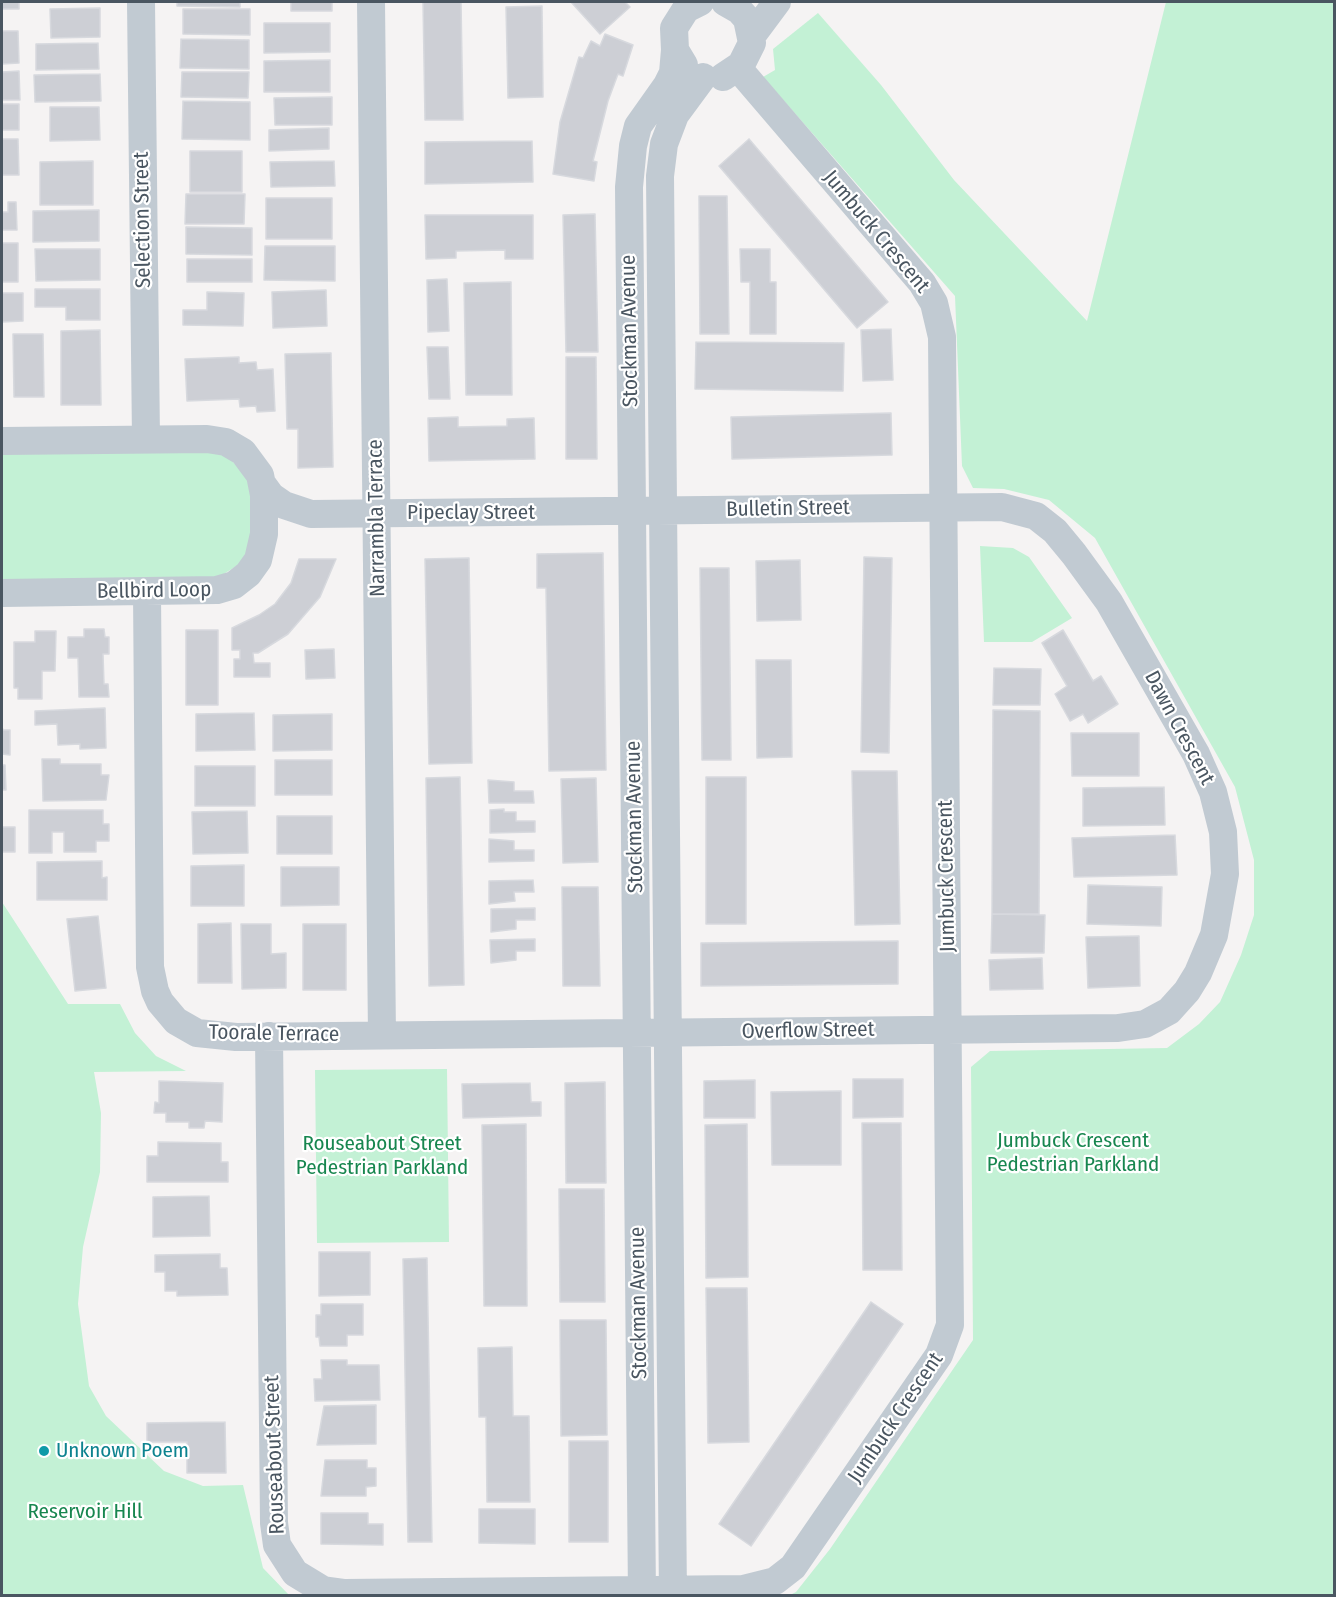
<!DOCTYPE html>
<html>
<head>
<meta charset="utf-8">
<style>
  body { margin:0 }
  #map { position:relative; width:1336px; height:1597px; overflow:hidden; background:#f5f3f3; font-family:"Fira Sans Condensed",sans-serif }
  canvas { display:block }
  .frame { position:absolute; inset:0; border:3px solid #4a5661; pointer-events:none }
</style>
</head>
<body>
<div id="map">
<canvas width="1336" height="1597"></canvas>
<div class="frame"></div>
</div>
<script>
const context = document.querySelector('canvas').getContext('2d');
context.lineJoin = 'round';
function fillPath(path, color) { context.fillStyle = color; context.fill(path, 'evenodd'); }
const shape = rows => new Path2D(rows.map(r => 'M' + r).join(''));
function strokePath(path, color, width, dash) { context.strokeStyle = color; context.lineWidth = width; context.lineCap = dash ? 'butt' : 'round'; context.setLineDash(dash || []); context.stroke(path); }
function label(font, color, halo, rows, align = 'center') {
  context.font = font + ' "Fira Sans Condensed",sans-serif'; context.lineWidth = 4.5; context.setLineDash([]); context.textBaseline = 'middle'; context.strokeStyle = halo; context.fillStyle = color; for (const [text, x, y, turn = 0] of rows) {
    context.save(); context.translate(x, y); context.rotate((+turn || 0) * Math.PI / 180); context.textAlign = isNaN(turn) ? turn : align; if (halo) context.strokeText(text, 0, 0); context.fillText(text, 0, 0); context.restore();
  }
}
fillPath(shape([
  [1166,2,1334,2,1334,1595,790,1595,796,1592,830,1549,973,1340,971,1067,990,1051,1167,1048,1199,1024,1220,1002,1241,955,1254,915,1254,860,1235,787,1095,538,1049,500,1004,489,973,488,962,466,955,296,763,77,775,70,773,49,818,13,881,85,954,180,1087,321],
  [210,451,228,456,258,491,260,536,243,562,214,580,2,584,2,453],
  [980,546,1013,548,1029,557,1072,618,1032,642,984,642],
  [2,902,68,1004,120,1004,135,1033,156,1056,186,1071,94,1072,101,1113,100,1172,83,1247,78,1304,89,1386,106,1416,164,1471,203,1486,243,1485,263,1568,289,1595,2,1595],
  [447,1069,449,1242,317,1243,315,1070]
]), '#c3f1d5');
const building = shape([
  [2,2,19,2,19,9,2,9,2,2],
  [177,2,240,2,240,7,177,6,177,2],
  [291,2,332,2,332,11,291,11,291,2],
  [423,2,461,2,463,120,425,120,423,2],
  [571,2,625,2,630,7,600,34,571,2],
  [542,6,543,97,508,98,506,7,542,6],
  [100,8,100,37,51,38,50,9,100,8],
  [183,9,250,9,250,35,183,34,183,9],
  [264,23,330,23,330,52,264,53,264,23],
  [2,31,18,31,19,63,2,64,2,31],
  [605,34,633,45,623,76,618,74,608,101,593,161,597,162,594,181,553,174,560,122,579,57,583,58,591,41,600,46,605,34],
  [181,39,249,40,249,69,180,68,181,39],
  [98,43,99,69,36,70,36,44,98,43],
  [330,60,330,92,264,92,264,61,330,60],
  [19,71,20,100,2,100,2,72,19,71],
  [182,72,249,72,248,98,181,97,182,72],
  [100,74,101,101,35,102,34,75,100,74],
  [332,97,332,125,275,125,274,98,332,97],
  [183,101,250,102,250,140,182,139,183,101],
  [2,104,19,104,19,130,2,130,2,104],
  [50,107,99,107,100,140,50,141,50,107],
  [329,128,329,149,269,151,269,130,329,128],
  [2,139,18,139,19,175,2,175,2,139],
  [749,139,888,302,857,328,719,166,749,139],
  [532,141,533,182,425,184,425,142,532,141],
  [190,151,242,151,242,192,190,192,190,151],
  [93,161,93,205,40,205,40,162,93,161],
  [334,161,335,186,271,187,270,162,334,161],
  [186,194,245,194,244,224,185,224,186,194],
  [699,196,727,196,729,334,700,334,699,196],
  [266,198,332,198,332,239,266,239,266,198],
  [8,202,16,202,17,230,2,230,2,212,8,212,8,202],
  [99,210,99,241,33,242,33,211,99,210],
  [595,214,598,352,566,352,563,215,595,214],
  [425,215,533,215,533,259,505,259,505,250,456,251,456,258,426,259,425,215],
  [186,227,252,228,252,255,186,254,186,227],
  [2,243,18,243,18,282,2,282,2,243],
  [265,246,335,246,335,281,264,280,265,246],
  [35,249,100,249,100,280,36,281,35,249],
  [740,249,770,249,770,282,776,282,776,334,750,334,750,282,741,282,740,249],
  [187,259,252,259,252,282,187,282,187,259],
  [447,279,449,331,428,332,427,280,447,279],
  [511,282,512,395,466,395,464,283,511,282],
  [35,289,100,289,100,320,66,320,66,307,35,307,35,289],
  [326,290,327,326,273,328,272,292,326,290],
  [207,292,244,293,243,326,183,325,183,310,207,310,207,292],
  [2,293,23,293,23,321,2,322,2,293],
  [891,329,893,380,863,381,861,330,891,329],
  [100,330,101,405,61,405,61,331,100,330],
  [13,334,43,334,44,397,14,397,13,334],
  [696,342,844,343,843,391,695,389,696,342],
  [427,347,448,347,450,399,429,399,427,347],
  [331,353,333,467,298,468,298,429,287,429,285,354,331,353],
  [239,357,239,363,256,362,257,370,273,369,275,411,257,412,256,406,240,407,239,399,187,401,185,359,239,357],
  [566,357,596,357,597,459,566,459,566,357],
  [891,413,892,455,732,459,731,417,891,413],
  [458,417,458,427,507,426,507,419,534,418,535,459,429,461,428,418,458,417],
  [603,553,606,770,549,771,546,588,537,588,537,554,603,553],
  [864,557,892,558,889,753,861,752,864,557],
  [469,558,472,763,429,764,425,559,469,558],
  [299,559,336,559,320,597,288,634,258,653,253,653,254,663,270,663,270,677,234,677,234,659,240,659,240,650,232,650,232,628,259,615,275,604,291,583,299,559],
  [800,560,801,620,757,621,756,561,800,560],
  [700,568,729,568,731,760,702,760,700,568],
  [84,629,104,629,105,637,109,637,109,654,103,654,104,684,108,684,109,697,79,697,78,658,68,658,68,637,84,637,84,629],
  [186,630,218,630,218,705,186,705,186,630],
  [1063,630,1093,681,1101,676,1118,704,1088,723,1083,714,1070,721,1055,694,1067,686,1042,643,1063,630],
  [35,631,56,631,55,671,42,671,42,699,18,699,18,688,14,688,14,642,35,642,35,631],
  [334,649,335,678,306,679,305,650,334,649],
  [756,660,791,660,792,757,757,758,756,660],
  [994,668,1041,669,1040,705,993,705,994,668],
  [105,708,106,748,80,749,80,744,58,745,57,724,35,725,35,711,105,708],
  [993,710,1040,711,1039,914,992,914,993,710],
  [254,713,255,750,196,751,196,714,254,713],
  [332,714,332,750,273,751,273,715,332,714],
  [2,727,3,730,10,730,10,755,2,754,2,727],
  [1071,733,1139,733,1139,776,1072,776,1071,733],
  [42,759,60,759,60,764,101,764,101,775,109,775,106,800,43,801,42,759],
  [275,760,332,760,332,795,275,795,275,760],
  [2,765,5,765,6,790,2,790,2,765],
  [195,766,255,766,255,806,195,806,195,766],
  [852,771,897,771,900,924,855,925,852,771],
  [460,777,464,985,429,986,426,778,460,777],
  [706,777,746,777,746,924,706,924,706,777],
  [596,778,598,862,563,863,561,779,596,778],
  [488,780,514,782,514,791,533,791,534,803,489,803,488,780],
  [1164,787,1165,825,1083,826,1083,788,1164,787],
  [504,809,504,812,516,812,516,821,535,821,535,832,490,833,490,810,504,809],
  [29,810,103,810,103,824,109,824,109,841,96,841,96,852,64,852,64,832,52,832,52,853,29,853,29,810],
  [247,811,248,853,193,854,192,812,247,811],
  [277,816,332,816,332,854,277,854,277,816],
  [2,827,15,827,15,852,2,852,2,827],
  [1175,835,1177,875,1074,877,1072,838,1175,835],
  [489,839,514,841,514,850,534,850,534,861,489,862,489,839],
  [102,861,102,878,107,877,107,900,37,900,37,862,102,861],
  [244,865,244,906,191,906,191,866,244,865],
  [281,867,339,867,339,905,281,906,281,867],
  [533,880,534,892,514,892,515,901,489,904,489,881,533,880],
  [1088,885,1162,887,1161,926,1087,924,1088,885],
  [562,887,598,887,600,986,563,986,562,887],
  [535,908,535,920,516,920,516,929,491,932,491,909,535,908],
  [992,914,1045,915,1044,953,991,953,992,914],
  [98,916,106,988,75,991,67,919,98,916],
  [231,923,232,983,198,983,198,924,231,923],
  [241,924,271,924,271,954,286,953,286,988,242,989,241,924],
  [303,924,346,924,346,990,303,990,303,924],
  [1139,936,1140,986,1088,988,1086,937,1139,936],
  [535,939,535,951,516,951,516,960,491,963,490,940,535,939],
  [898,941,898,984,701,986,701,943,898,941],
  [1042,958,1043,989,990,990,989,960,1042,958],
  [853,1079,903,1079,903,1117,853,1118,853,1079],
  [755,1080,755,1118,704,1118,704,1081,755,1080],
  [159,1081,223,1083,222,1122,205,1121,204,1128,189,1128,189,1122,166,1122,166,1113,154,1113,155,1102,159,1103,159,1081],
  [605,1082,606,1183,566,1183,565,1083,605,1082],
  [530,1083,531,1102,541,1102,541,1116,463,1118,462,1084,530,1083],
  [841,1091,841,1165,772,1165,771,1092,841,1091],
  [862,1123,901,1123,902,1270,863,1270,862,1123],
  [526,1124,527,1306,484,1306,482,1125,526,1124],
  [747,1124,748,1277,706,1278,705,1125,747,1124],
  [158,1142,221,1143,221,1162,228,1162,228,1182,147,1182,147,1156,158,1156,158,1142],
  [559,1189,604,1189,605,1302,560,1302,559,1189],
  [209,1196,210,1236,153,1237,153,1197,209,1196],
  [319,1252,370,1252,370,1295,319,1296,319,1252],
  [220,1254,220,1268,227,1268,228,1295,177,1296,177,1291,165,1291,165,1272,155,1272,155,1255,220,1254],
  [427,1258,432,1542,408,1542,403,1259,427,1258],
  [706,1288,747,1288,749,1442,708,1443,706,1288],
  [871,1302,903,1324,751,1546,719,1524,871,1302],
  [321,1304,363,1304,363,1335,347,1335,347,1346,320,1346,319,1337,316,1337,316,1315,321,1315,321,1304],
  [560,1320,606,1320,607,1435,561,1436,560,1320],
  [512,1347,513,1416,529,1416,530,1502,487,1502,486,1417,479,1417,478,1348,512,1347],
  [321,1360,347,1360,347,1365,379,1365,380,1400,315,1401,314,1379,322,1379,321,1360],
  [376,1405,376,1444,317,1445,324,1406,376,1405],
  [225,1422,226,1473,187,1473,187,1442,147,1442,147,1423,225,1422],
  [569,1441,608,1441,608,1542,569,1542,569,1441],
  [325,1460,367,1460,367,1468,376,1468,376,1486,366,1487,366,1496,321,1496,325,1460],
  [479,1509,535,1509,535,1544,479,1543,479,1509],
  [321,1513,368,1513,368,1524,383,1524,383,1545,321,1544,321,1513]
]);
fillPath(building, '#cdcfd5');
strokePath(building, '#d7d9de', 1.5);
strokePath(shape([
  [141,2,146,439],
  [371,2,382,1035],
  [751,37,777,2],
  [684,65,675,50,674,28,686,9,700,2],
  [723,77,741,65,752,43,747,19,739,10,725,2],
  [2,441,207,439,226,442,243,452,260,475,264,495,264,534,258,560,248,574,234,585,217,590,2,593],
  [147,592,150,967,155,991,160,1002,176,1021,197,1033,236,1037,1118,1028,1145,1024,1169,1011,1187,991,1198,973,1214,935,1225,874,1223,832,1213,792,1196,754,1109,602,1074,554,1055,531,1036,516,1002,507,311,514,284,505,271,496,263,485],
  [269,1036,274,1523,277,1545,295,1573,323,1590,345,1593,743,1589,775,1581,793,1567,939,1355,950,1325,942,337,934,303,922,283,738,68],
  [642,1596,629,187,633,146,638,126,667,85,673,73,675,50],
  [673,1596,660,176,664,144,675,115,703,77]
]), '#c1cad2', 28);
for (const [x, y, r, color] of [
  [44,1451,6,"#0f9aa8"]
]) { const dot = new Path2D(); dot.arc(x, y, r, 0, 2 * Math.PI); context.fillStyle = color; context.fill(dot); strokePath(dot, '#fff', 2); }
label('21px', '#4a5661', '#fff', [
  ["Selection Street",143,220,-91],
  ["Jumbuck Crescent",876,232,50],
  ["Stockman Avenue",630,331,-91],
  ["Bulletin Street",788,509,-1],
  ["Pipeclay Street",471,513],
  ["Narrambla Terrace",377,518,-91],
  ["Bellbird Loop",154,591,-1],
  ["Dawn Crescent",1179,728,62],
  ["Stockman Avenue",635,817,-91],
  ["Jumbuck Crescent",947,876,-91],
  ["Overflow Street",808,1031,-1],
  ["Toorale Terrace",274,1034,1],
  ["Stockman Avenue",639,1303,-91],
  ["Jumbuck Crescent",896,1418,-56],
  ["Rouseabout Street",275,1455,-92]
]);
label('21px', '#17864f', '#fff', [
  ["Jumbuck Crescent",1073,1141],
  ["Pedestrian Parkland",1073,1165],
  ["Rouseabout Street",382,1144],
  ["Pedestrian Parkland",382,1168],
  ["Reservoir Hill",85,1512]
]);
label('21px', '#0d838f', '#fff', [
  ["Unknown Poem",56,1451]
], 'left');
</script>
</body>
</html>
